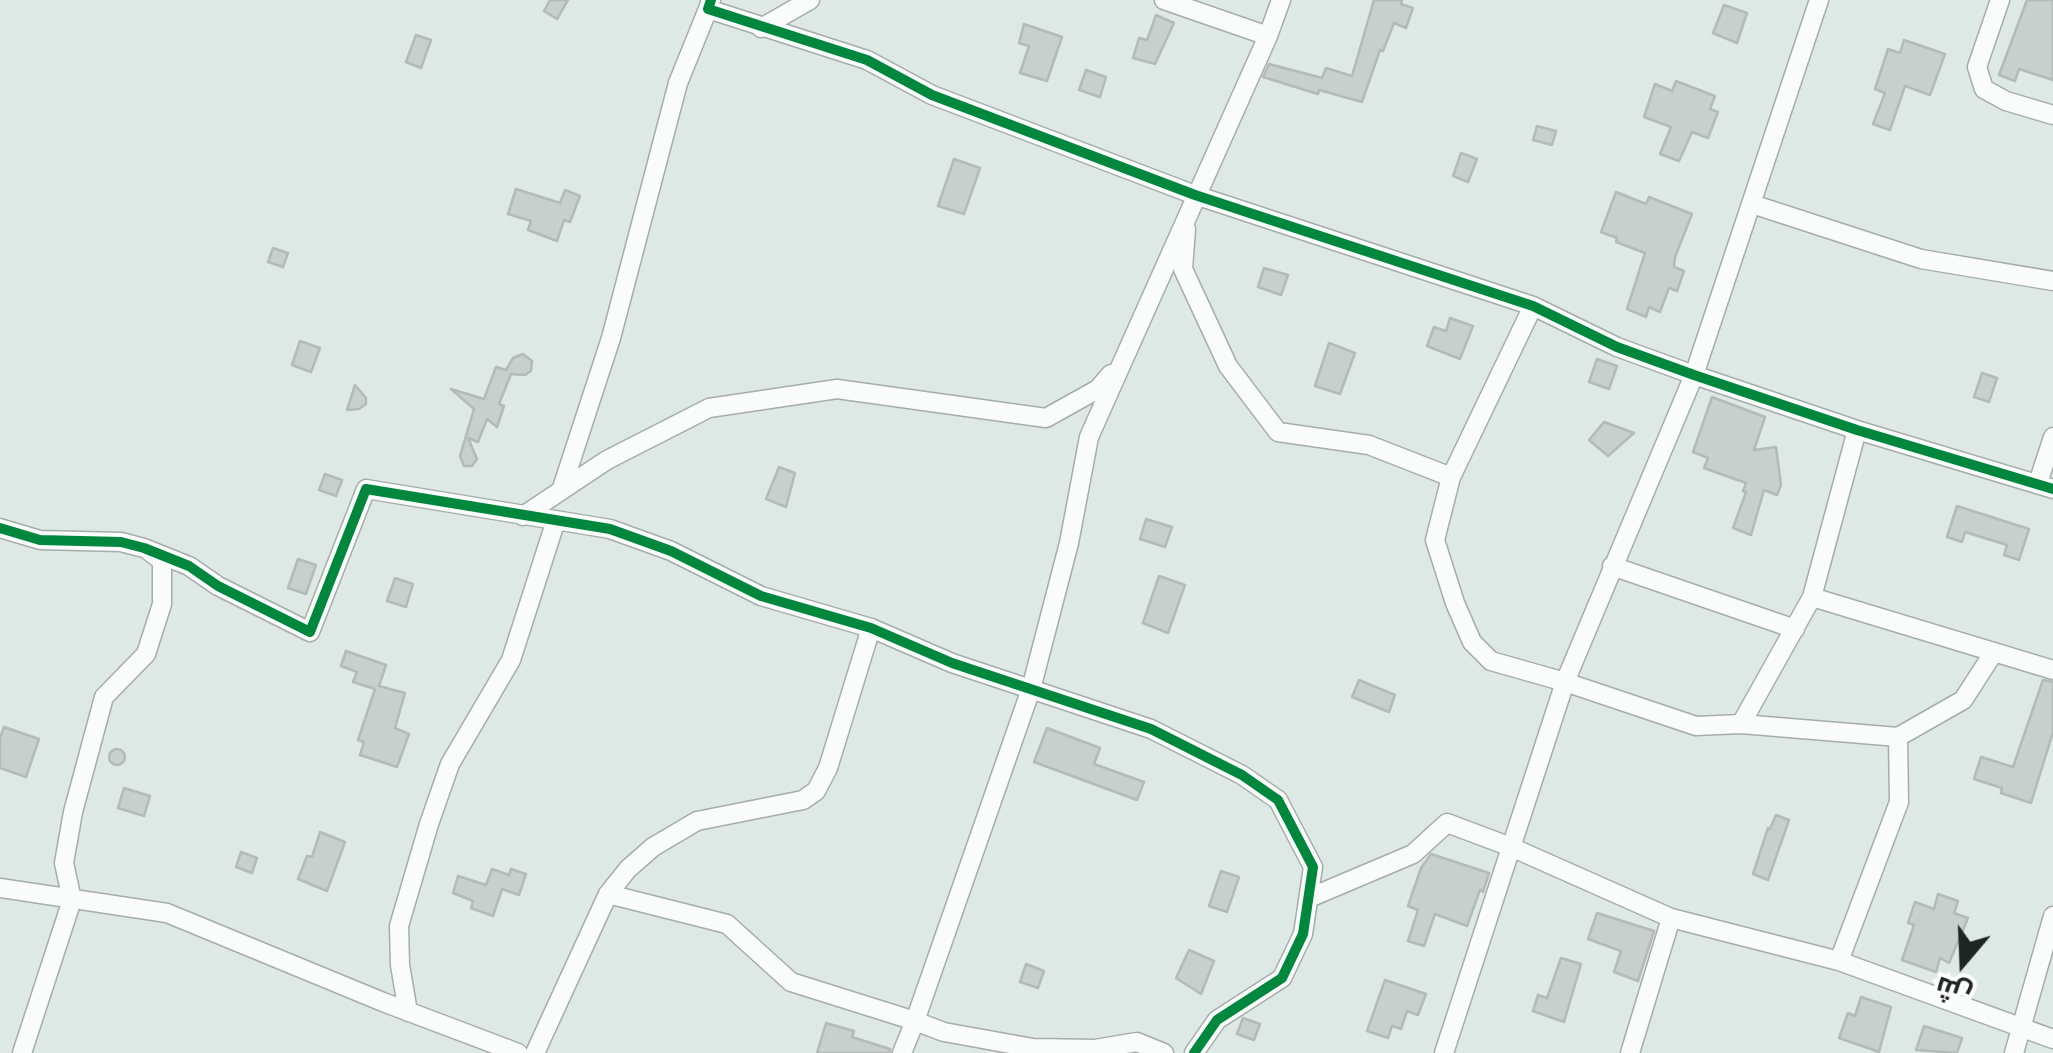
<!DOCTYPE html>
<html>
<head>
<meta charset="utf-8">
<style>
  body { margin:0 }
  #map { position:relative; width:2053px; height:1053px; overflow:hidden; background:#dee8e5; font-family:"Source Serif 4",Cairo,serif }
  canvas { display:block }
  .north { position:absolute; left:1913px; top:913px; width:100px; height:100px; -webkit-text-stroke:8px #fff; paint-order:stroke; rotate:199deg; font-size:28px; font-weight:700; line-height:40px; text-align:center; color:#1e2523 }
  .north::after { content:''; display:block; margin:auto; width:35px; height:45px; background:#1e2523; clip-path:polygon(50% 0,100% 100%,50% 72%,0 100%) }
</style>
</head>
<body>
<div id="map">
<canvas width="2053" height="1053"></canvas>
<div class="north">ش</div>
</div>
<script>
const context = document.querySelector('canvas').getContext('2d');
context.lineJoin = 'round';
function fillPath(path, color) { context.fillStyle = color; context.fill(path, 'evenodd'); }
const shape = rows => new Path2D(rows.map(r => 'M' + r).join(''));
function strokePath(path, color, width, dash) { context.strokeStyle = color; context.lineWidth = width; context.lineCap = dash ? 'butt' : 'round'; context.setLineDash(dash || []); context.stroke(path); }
const building = shape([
  [550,0,568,0,557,19,544,11,550,0],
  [1374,0,1402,0,1401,4,1413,8,1406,28,1394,23,1383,51,1380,50,1362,102,1319,90,1318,94,1263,77,1269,64,1322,78,1326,68,1352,76,1374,0],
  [2027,0,2053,0,2053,80,2019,69,2015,81,1999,75,2027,0],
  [1724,5,1747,13,1737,43,1713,33,1724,5],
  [1156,15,1174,23,1155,64,1133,58,1139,38,1147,40,1156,15],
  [1024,24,1062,37,1047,81,1020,73,1029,46,1019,43,1024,24],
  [416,35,431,40,421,68,406,62,416,35],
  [1904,40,1945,54,1930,95,1905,86,1890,130,1873,124,1885,93,1875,89,1888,49,1900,53,1904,40],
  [1086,70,1106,77,1100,97,1079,90,1086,70],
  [1676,81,1715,96,1710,109,1718,112,1708,138,1692,132,1679,161,1660,154,1671,127,1644,117,1655,84,1672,91,1676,81],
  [1537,126,1556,131,1552,145,1533,140,1537,126],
  [1461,153,1477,159,1468,182,1453,176,1461,153],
  [954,159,980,168,964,214,938,206,954,159],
  [516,189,560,203,565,190,580,196,570,222,564,220,557,241,528,230,531,221,508,214,516,189],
  [1616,192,1646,204,1649,197,1692,214,1675,257,1674,267,1684,271,1677,291,1669,288,1660,312,1649,307,1646,317,1627,309,1645,253,1616,242,1617,238,1601,232,1616,192],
  [273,248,288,253,283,267,268,262,273,248],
  [1264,268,1288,275,1281,295,1258,287,1264,268],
  [1450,318,1473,326,1460,359,1427,346,1434,327,1446,331,1450,318],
  [300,341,320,348,311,372,292,365,300,341],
  [1329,343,1355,353,1340,394,1315,386,1329,343],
  [523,354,532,361,531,371,525,375,511,374,499,404,504,406,497,427,487,419,478,442,468,438,477,459,472,466,464,466,460,456,474,409,451,389,484,399,496,367,506,370,513,358,523,354],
  [1597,359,1617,366,1609,389,1589,382,1597,359],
  [1982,373,1997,378,1989,402,1974,397,1982,373],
  [355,385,366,398,366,404,359,409,347,410,355,385],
  [1712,397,1765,417,1754,450,1776,447,1781,485,1777,495,1764,490,1751,535,1733,528,1746,492,1743,491,1746,483,1704,468,1708,458,1693,452,1712,397],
  [1604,422,1634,433,1608,456,1589,440,1604,422],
  [779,467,795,473,786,507,766,499,779,467],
  [325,474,342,480,336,496,319,490,325,474],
  [1957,506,2029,529,2019,560,2004,555,2007,545,1965,532,1962,542,1947,537,1957,506],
  [1146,519,1172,527,1165,547,1140,539,1146,519],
  [298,559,316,565,306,594,288,588,298,559],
  [1159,576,1185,585,1168,633,1143,623,1159,576],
  [395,578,413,584,406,607,387,601,395,578],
  [346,651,386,665,379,686,405,693,395,728,409,734,397,767,360,755,364,742,358,740,375,689,353,682,357,672,341,666,346,651],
  [1359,680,1395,695,1389,712,1352,697,1359,680],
  [2043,680,2053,682,2053,732,2031,803,2001,793,2002,788,1974,779,1981,757,2013,767,2043,680],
  [4,727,39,739,26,777,0,768,0,738,4,727],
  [1047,728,1100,748,1094,764,1144,782,1137,800,1034,762,1047,728],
  '109 757a8 8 0 1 1 16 0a8 8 0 1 1-16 0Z',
  [124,788,150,796,144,816,118,808,124,788],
  [1776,815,1789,820,1768,880,1753,874,1768,828,1770,829,1776,815],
  [320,832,345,842,327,891,298,879,307,856,312,857,320,832],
  [241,852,257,858,252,873,236,867,241,852],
  [1431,854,1489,873,1483,892,1480,890,1467,926,1435,914,1424,946,1408,941,1418,910,1408,906,1421,868,1431,854],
  [492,869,509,875,511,869,526,874,519,895,502,889,493,916,471,908,473,901,453,893,458,876,486,885,492,869],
  [1221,871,1239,877,1227,912,1209,906,1221,871],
  [1938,894,1958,901,1954,913,1968,918,1949,963,1940,958,1936,972,1902,960,1914,925,1908,923,1915,902,1934,909,1938,894],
  [1597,913,1654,931,1638,981,1614,972,1621,951,1588,939,1597,913],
  [1189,950,1214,961,1201,994,1176,978,1189,950],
  [1561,958,1581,964,1564,1022,1533,1011,1538,995,1547,998,1561,958],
  [1026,964,1044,971,1038,988,1020,982,1026,964],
  [1385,980,1426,994,1418,1015,1407,1011,1401,1029,1392,1026,1388,1038,1367,1031,1385,980],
  [1861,997,1891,1007,1879,1052,1839,1038,1848,1013,1855,1016,1861,997],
  [1243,1018,1260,1024,1254,1040,1237,1034,1243,1018],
  [826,1023,854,1031,852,1037,890,1049,890,1053,817,1053,826,1023],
  [1924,1026,1962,1038,1957,1053,1916,1050,1924,1026]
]);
fillPath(building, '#c8cfcd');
strokePath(building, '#b3bab8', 2.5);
const street = shape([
  [711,0,708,9,867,60,932,95,1195,195,1533,306,1617,347,1694,375,1857,430,2053,489],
  [1164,0,1268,36],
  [2000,0,1977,67,1984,89,2006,101,2053,115],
  [761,28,810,0],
  [1752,204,1921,259,2053,281],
  [1186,229,1183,269,1228,366,1278,432,1369,445,1451,477],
  [1533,306,1451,477,1435,540,1455,603,1472,642,1491,661,1565,682,1696,726,1741,724,1898,737,1963,700,1994,652],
  [2038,483,2053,437],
  [561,491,611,338,678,83,708,9],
  [523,516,607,460,709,408,837,389,1046,418,1098,389,1111,374],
  [0,528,40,540,121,542,144,548,189,566,218,586,310,632,366,489,610,529,671,551,761,596,871,628,952,663,1151,729,1242,775,1278,800,1313,867,1303,934,1282,978,1217,1020,1194,1053],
  [1612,566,1795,629],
  [1812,597,2053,670],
  [1741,724,1812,597,1857,430],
  [0,888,167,913,383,1002,518,1053],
  [608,894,727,924,791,982,915,1021,902,1053],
  [1309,898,1413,854,1447,823,1511,847,1671,918,1839,961,2053,1039],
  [1839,961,1899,802,1898,737],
  [408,1012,400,965,399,926,429,824,450,764,511,660,556,520],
  [22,1053,72,900,64,863,73,812,104,697,146,654,162,604,162,561,149,551],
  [535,1053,608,894,628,869,653,847,697,821,803,800,816,791,828,768,871,628],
  [1164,1053,1137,1042,1095,1049,1033,1048,944,1032,915,1021,1031,689,1069,543,1089,437,1268,36,1281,0],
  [1444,1053,1565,682,1694,375,1819,0],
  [1630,1053,1671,918],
  [2014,1053,2053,916]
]);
strokePath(street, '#a5adaa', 21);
strokePath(street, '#fafcfb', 18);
strokePath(shape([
  [711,0,708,9,867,60,932,95,1195,195,1533,306,1617,347,1694,375,1857,430,2053,489],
  [0,528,40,540,121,542,144,548,189,566,218,586,310,632,366,489,610,529,671,551,761,596,871,628,952,663,1151,729,1242,775,1278,800,1313,867,1303,934,1282,978,1217,1020,1194,1053]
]), '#00873e', 10);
</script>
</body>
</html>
